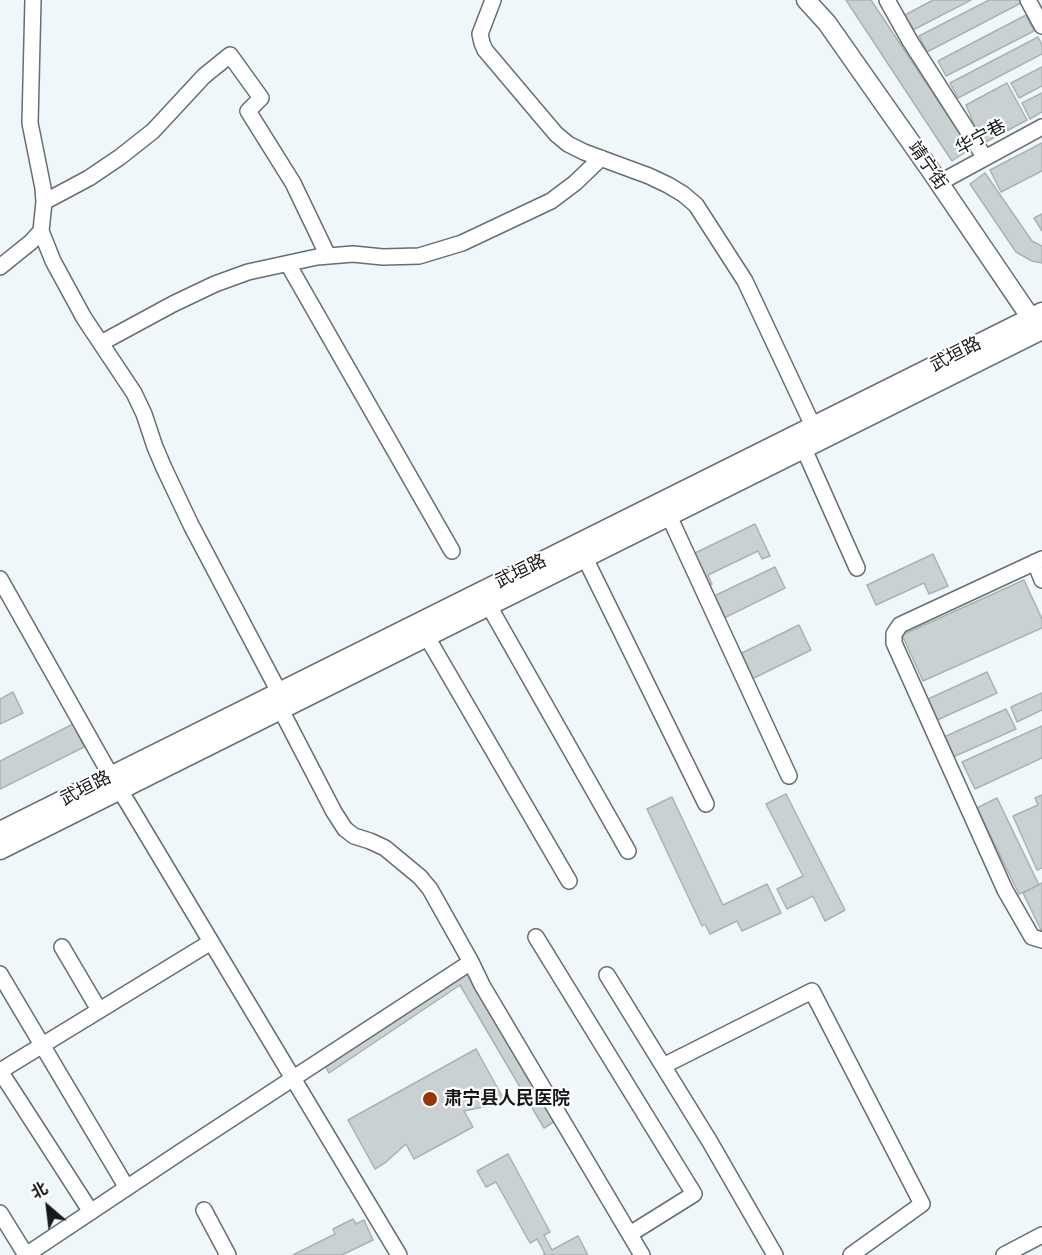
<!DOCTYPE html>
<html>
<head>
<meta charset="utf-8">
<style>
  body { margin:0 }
  #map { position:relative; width:1042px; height:1255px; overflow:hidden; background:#f0f7fa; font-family:"Varela Round","Noto Sans SC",sans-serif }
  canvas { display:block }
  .north { position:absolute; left:18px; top:1177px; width:60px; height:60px; -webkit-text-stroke:4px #fff; paint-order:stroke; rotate:332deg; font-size:16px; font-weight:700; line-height:24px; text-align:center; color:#161819 }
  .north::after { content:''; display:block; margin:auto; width:21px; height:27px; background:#161819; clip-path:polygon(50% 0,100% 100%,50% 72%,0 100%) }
</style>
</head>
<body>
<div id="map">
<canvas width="1042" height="1255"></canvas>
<div class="north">北</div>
</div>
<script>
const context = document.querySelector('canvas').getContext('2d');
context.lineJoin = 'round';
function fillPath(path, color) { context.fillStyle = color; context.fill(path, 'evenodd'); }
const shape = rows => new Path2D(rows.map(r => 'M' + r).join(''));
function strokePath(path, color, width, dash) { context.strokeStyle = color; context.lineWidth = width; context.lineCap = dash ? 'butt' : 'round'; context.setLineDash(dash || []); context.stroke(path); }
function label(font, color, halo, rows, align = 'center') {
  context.font = font + ' "Varela Round","Noto Sans SC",sans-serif'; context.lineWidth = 4.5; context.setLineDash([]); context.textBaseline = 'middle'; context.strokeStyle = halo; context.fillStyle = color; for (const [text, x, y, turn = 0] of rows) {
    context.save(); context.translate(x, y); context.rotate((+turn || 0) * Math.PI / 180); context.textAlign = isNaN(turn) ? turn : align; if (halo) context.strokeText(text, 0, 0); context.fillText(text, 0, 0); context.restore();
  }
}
const building = shape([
  [846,0,871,0,970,149,952,161,846,0],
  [933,0,971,0,913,30,905,15,933,0],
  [989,0,1019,0,1021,3,927,52,919,36,989,0],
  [1026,15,1034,31,946,76,938,61,1026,15],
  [1038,37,1042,45,1042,54,958,98,950,83,1038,37],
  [1042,67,1042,86,1019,98,1011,83,1042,67],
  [1007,83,1027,120,982,144,966,105,1007,83],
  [1042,93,1042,112,1030,119,1022,103,1042,93],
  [1042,143,1042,171,1001,192,990,170,1042,143],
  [985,173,1032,241,1042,246,1042,263,1032,261,1016,252,970,184,985,173],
  [1042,214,1042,231,1034,218,1042,214],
  [755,524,770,556,762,559,758,551,708,575,712,584,706,587,691,555,755,524],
  [933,554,948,586,929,594,924,583,876,605,867,585,933,554],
  [775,567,785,588,722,619,712,597,775,567],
  [1024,580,1042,619,1042,628,923,681,902,635,1024,580],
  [799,625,811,650,752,679,740,654,799,625],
  [987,672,997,693,935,721,926,700,987,672],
  [13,692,23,713,0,724,0,699,13,692],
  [1042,693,1042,710,1017,722,1011,707,1042,693],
  [1006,709,1016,729,953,757,944,737,1006,709],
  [73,724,84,747,0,789,0,761,73,724],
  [1042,726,1042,758,975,789,962,762,1042,726],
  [786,794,845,910,825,921,813,896,787,909,777,889,803,876,766,804,786,794],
  [1042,795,1042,868,1037,870,1013,816,1038,805,1035,798,1042,795],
  [672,797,723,905,767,884,781,913,742,931,737,921,710,934,705,924,702,926,647,809,672,797],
  [997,798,1039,885,1019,894,977,808,997,798],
  [1042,883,1042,930,1041,930,1023,893,1042,883],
  [467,968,557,1120,544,1128,460,985,329,1073,324,1064,467,968],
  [476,1049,503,1098,492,1105,464,1111,473,1127,414,1159,406,1144,386,1162,375,1169,348,1120,476,1049],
  [508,1154,550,1232,544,1235,552,1250,578,1236,588,1255,543,1255,545,1254,537,1239,530,1243,496,1182,486,1187,477,1171,508,1154],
  [353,1219,356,1224,364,1220,373,1240,342,1255,293,1255,335,1234,333,1229,353,1219]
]);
fillPath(building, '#c9d1d3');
strokePath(building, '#aab2b4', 1.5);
const minor = shape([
  [493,0,480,34,482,43,485,50,556,134,568,144,584,152,649,176,668,185,683,194,696,205,745,281,813,426],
  [887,0,910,41,985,158],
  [1028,0,1042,26],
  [939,183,1042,127],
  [44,202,89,178,120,157,153,131,204,76,230,55,261,98,248,111,293,183,328,256],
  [41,231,53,261,84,318,134,393,144,414,155,447,164,468,191,525,279,692],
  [288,264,452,551],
  [0,267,31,242,41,231,44,202,43,188,30,123,33,0],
  [101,343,173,304,215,284,248,272,317,257,353,254,383,257,419,256,462,243,551,201,575,183,601,158],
  [804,449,857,568],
  [669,516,789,776],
  [585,558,706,804],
  [1042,559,900,625,894,634,894,643,1005,890,1032,937,1042,940],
  [1035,562,1042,580],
  [0,579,111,776],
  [489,606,628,851],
  [427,637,569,881],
  [281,710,334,812,345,829,354,836,370,841,385,848,420,877,430,889,471,962,482,985,642,1255],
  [120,790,399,1255],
  [536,937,694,1194,630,1234],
  [62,947,99,1010],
  [0,974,127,1188],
  [607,975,710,1142,775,1255],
  [663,1066,812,991,922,1204,851,1255],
  [0,1071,211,942],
  [0,1071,91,1212],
  [204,1210,228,1255],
  [0,1213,26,1255],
  [26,1255,182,1151,471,962],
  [1004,1255,1042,1235]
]);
const major = shape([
  [806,0,827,23,931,171,1037,327],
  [0,831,1042,312],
  [0,850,1042,330]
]);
strokePath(minor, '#676e70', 18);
strokePath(major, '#676e70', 21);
strokePath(minor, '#fff', 15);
strokePath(major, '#fff', 18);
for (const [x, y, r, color] of [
  [430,1099,8,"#993308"]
]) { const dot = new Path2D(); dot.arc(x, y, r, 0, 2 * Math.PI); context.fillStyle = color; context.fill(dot); strokePath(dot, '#fff', 2); }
label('18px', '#161819', '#fff', [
  ["华宁巷",981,138,-28],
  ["靖宁街",927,166,55],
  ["武垣路",956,355,-27],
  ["武垣路",521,572,-26],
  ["武垣路",86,789,-27]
]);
label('bold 18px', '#161819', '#fff', [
  ["肃宁县人民医院",444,1099]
], 'left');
</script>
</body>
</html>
